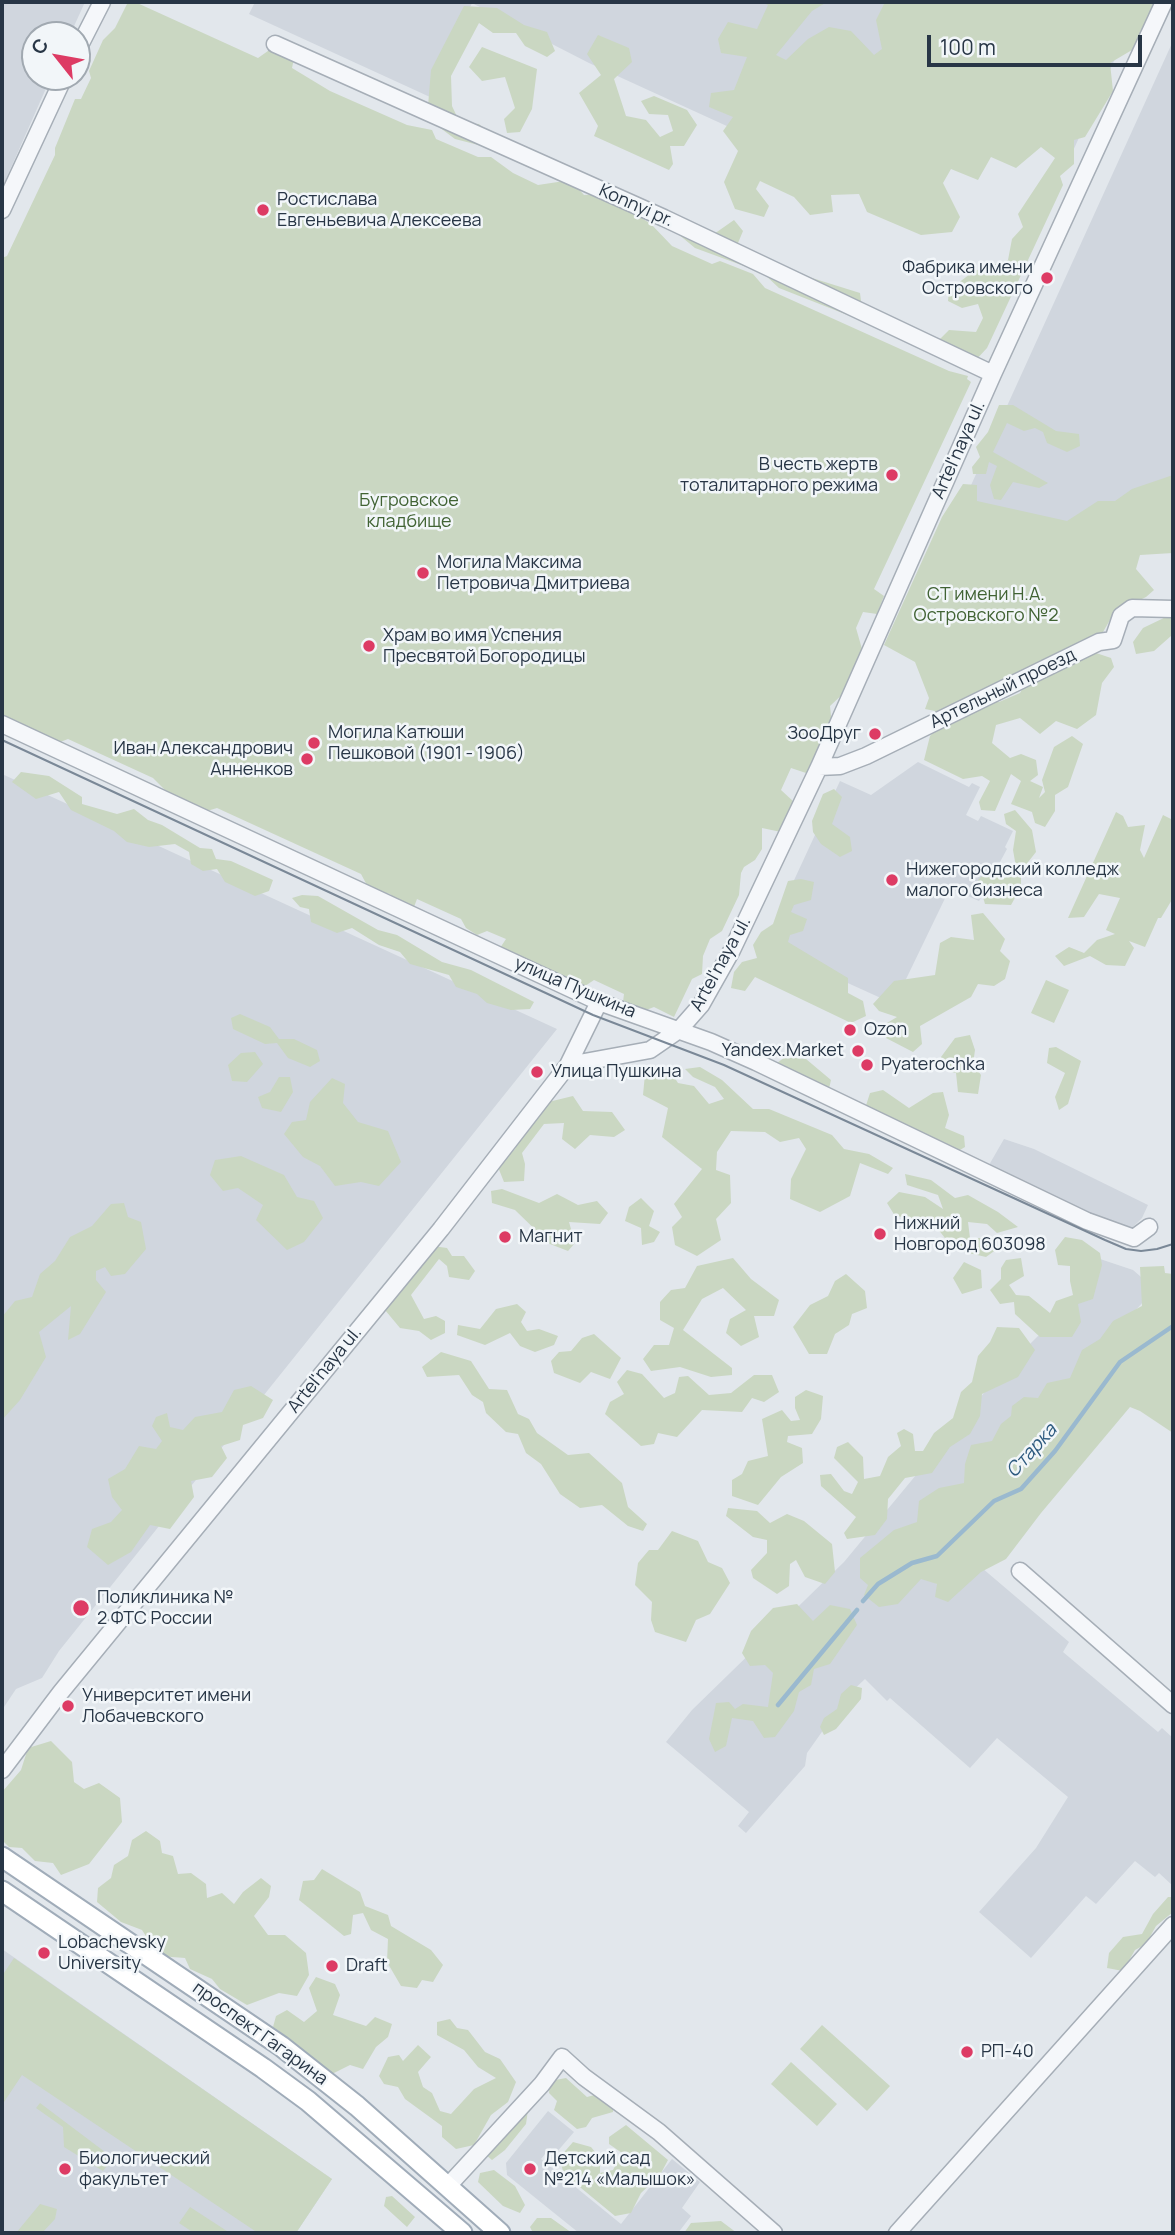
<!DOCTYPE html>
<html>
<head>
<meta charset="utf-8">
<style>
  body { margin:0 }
  #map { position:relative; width:1175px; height:2235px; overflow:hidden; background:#e2e7ec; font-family:Manrope,sans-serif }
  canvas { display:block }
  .frame { position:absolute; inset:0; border:4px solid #283646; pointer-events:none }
  .north { position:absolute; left:21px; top:21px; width:70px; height:70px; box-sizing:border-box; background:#f2f6f9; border:2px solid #a1a9b1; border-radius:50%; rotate:301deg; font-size:19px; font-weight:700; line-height:28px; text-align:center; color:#283646 }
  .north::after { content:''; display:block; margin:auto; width:24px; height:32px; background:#dd3b64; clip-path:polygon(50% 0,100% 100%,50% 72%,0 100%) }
  .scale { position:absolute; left:927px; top:35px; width:215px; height:32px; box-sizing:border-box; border:4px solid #283646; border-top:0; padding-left:9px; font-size:21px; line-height:24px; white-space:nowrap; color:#283646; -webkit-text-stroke:5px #f2f6f9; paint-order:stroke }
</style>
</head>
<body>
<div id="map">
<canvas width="1175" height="2235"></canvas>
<div class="frame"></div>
<div class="north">С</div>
<div class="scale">100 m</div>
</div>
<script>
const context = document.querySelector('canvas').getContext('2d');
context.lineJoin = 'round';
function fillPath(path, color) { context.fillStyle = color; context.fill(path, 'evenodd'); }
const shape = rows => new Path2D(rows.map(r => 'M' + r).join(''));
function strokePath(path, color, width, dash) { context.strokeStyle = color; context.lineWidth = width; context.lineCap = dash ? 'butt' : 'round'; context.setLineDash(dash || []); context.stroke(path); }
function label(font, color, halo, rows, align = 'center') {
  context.font = font + ' Manrope,sans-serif'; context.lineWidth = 5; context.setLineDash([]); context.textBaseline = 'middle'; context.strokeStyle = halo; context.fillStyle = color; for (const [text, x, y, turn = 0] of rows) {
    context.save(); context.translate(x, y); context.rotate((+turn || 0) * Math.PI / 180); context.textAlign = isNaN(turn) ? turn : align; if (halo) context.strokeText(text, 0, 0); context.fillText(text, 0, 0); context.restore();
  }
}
fillPath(shape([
  [2,2,85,2,70,35,35,35,35,77,51,77,2,188],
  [255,2,1141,2,1072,153,929,102,753,138,589,63,472,3,430,97,249,14],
  [1173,41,1173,482,1072,525,962,505],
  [918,762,969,787,972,783,980,787,966,815,978,821,981,816,1013,831,1005,847,1007,849,979,901,950,888,894,1004,764,945,840,781,871,795],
  [2,774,557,1029,59,1651,42,1678,16,1689,2,1710],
  [1004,1139,1034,1149,1148,1205,1142,1218,1132,1228,1123,1230,989,1165],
  [1097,1258,1133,1270,1155,1289,910,1556,948,1596,982,1568,1069,1642,1063,1652,1158,1732,1162,1728,1173,1738,1173,1886,1159,1873,1155,1877,1135,1861,1096,1904,1086,1896,1031,1958,979,1912,1036,1848,1068,1797,997,1738,970,1768,890,1698,887,1701,865,1679,848,1695,807,1753,805,1766,746,1833,738,1826,749,1812,666,1742,692,1710,844,1562,998,1376,1066,1308],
  [2,1949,332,2179,296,2233,2,2233],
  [548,2111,574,2132,556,2153,550,2148,541,2159,621,2224,672,2159,700,2182,682,2208,691,2216,678,2233,579,2233,507,2175,506,2163]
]), '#d0d6de');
fillPath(shape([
  [128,2,135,2,258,58,285,39,296,49,292,68,330,91,407,125,432,130,436,139,478,157,491,157,513,173,538,185,571,180,584,195,604,194,651,224,672,246,712,264,720,261,753,274,765,288,949,371,968,376,967,379,971,382,874,589,884,596,877,614,863,612,856,628,862,649,846,691,830,706,832,726,809,774,791,768,781,790,794,802,781,832,762,828,762,849,755,860,744,867,741,873,739,895,722,931,710,939,703,956,702,974,692,979,674,1017,654,1007,641,1012,623,1002,624,994,594,980,585,986,560,983,542,966,508,960,500,948,506,939,487,931,477,935,466,928,461,919,417,899,414,907,398,903,390,894,369,889,361,874,217,808,207,811,174,799,153,778,68,739,55,744,2,721,2,258,7,256,55,155,55,148,75,99,81,99,91,78,89,71,103,40,115,28],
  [761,2,827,2,812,11,776,55,786,60,808,39,829,27,851,31,874,55,882,49,876,20,885,2,1156,2,1132,50,1110,63,1113,91,1085,137,1074,140,1074,164,1060,176,1063,185,987,348,974,362,936,343,949,330,976,332,983,318,978,304,962,308,948,301,949,290,974,271,1008,260,1012,239,1023,227,1018,214,1055,158,1041,147,1016,168,991,157,978,180,951,169,943,183,960,217,952,232,921,235,867,212,859,194,831,195,833,212,810,215,794,197,760,181,756,189,769,206,764,217,735,209,724,182,738,151,723,131,733,117,709,107,711,93,734,90,747,57,721,53,718,39,728,22,757,29,768,5],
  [464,6,497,8,524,25,547,32,555,51,547,57,525,46,516,33,493,33,479,23,451,76,452,106,460,123,479,124,495,139,490,148,455,139,427,118,431,70],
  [598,35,629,48,632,62,614,79,626,116,646,120,660,137,673,131,668,115,649,114,641,101,654,96,687,110,697,125,684,146,670,146,673,164,669,170,594,136,598,126,579,93,601,75,587,54],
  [482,47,537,69,532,109,520,132,507,133,504,119,515,108,505,77,482,81,469,67],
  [682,218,714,234,734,220,743,231,738,243,759,262,772,260,812,278,860,293,862,309,850,316,779,288,763,273,695,248,672,229,673,220],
  [999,405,1013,405,1056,431,1079,434,1080,446,1067,452,1047,443,1043,432,1035,428,1024,431,1007,423,993,452,1048,483,1039,488,1013,482,1001,500,994,499,990,485,997,466,989,462,986,474,973,474,972,467,980,457,976,447,988,432],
  [1173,475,1173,553,1140,555,1136,569,1154,590,1146,597,1114,613,1103,632,936,714,935,711,925,709,929,698,915,662,884,645,942,517,963,484,977,485,977,501,1067,521,1098,501,1115,501,1132,489],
  [1170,615,1173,616,1173,636,1171,636,1154,651,1136,654,1133,642,1143,628],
  [1078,647,1111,658,1114,667,1102,683,1096,715,1077,729,1056,721,1040,734,1020,718,996,725,992,743,1010,758,1021,754,1036,760,1038,775,1030,781,1043,787,1039,798,1045,792,1042,780,1054,747,1072,736,1083,744,1068,787,1055,795,1055,811,1045,827,1035,823,1032,812,1011,804,1021,781,1011,774,995,811,981,810,979,802,990,781,982,776,963,779,924,760,930,736,946,719,964,717,982,702,999,702,1020,693,1028,679],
  [21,772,49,776,82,797,82,804,117,814,134,809,148,820,162,825,200,848,212,849,216,859,231,861,273,880,269,891,255,896,225,882,217,869,203,871,191,864,189,852,175,844,149,847,127,842,114,831,71,810,59,792,36,799,12,782],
  [834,789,842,797,832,824,850,837,852,851,840,857,821,844,813,832,812,821,823,794],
  [1015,810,1032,830,1036,852,1021,871,1021,887,1011,905,985,904,978,880,985,873,1005,878,1016,867,1013,850,1016,831,1006,824,1004,814],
  [1116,812,1123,816,1128,827,1145,825,1140,850,1144,858,1163,815,1173,820,1173,898,1161,918,1158,918,1145,947,1129,941,1134,948,1125,966,1106,965,1090,956,1064,966,1055,956,1069,947,1084,953,1097,940,1115,934,1106,930,1120,898,1099,894,1084,917,1068,918],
  [801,879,814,882,811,900,794,905,791,912,807,919,803,931,790,935,788,942,848,978,848,993,863,1001,866,1016,851,1023,755,977,745,991,731,988,734,972,742,962,757,958,753,945,761,932,773,924,788,881],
  [302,895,318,896,378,930,397,935,442,962,471,970,534,1002,530,1009,511,1010,487,1003,477,994,456,987,449,975,410,964,400,952,379,945,352,928,337,933,311,922,309,909,300,907,292,898],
  [983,913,1005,939,1000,951,1010,961,1005,979,994,986,978,984,971,997,920,1026,922,1044,913,1052,886,1038,882,1026,897,1017,879,1011,873,1004,894,981,935,975,940,943,951,937,974,940,971,915],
  [1046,980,1069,990,1054,1023,1031,1013],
  [240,1014,270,1027,279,1039,294,1039,317,1050,320,1061,310,1067,288,1058,277,1043,265,1044,233,1029,231,1018],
  [970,1035,975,1050,973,1064,981,1075,978,1094,958,1092,956,1073,942,1069,941,1057,955,1038],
  [1056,1047,1081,1061,1068,1104,1059,1110,1055,1097,1065,1073,1047,1063,1049,1048],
  [255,1052,263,1064,247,1082,232,1081,228,1065,241,1053],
  [785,1057,806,1059,831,1080,828,1093,778,1078,777,1063],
  [700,1067,722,1080,753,1109,769,1109,832,1135,844,1149,869,1154,893,1168,888,1174,860,1163,850,1196,820,1212,790,1199,791,1179,806,1149,799,1138,780,1142,765,1132,731,1131,717,1152,716,1170,730,1175,731,1203,716,1219,721,1240,697,1256,675,1245,672,1227,682,1217,674,1204,702,1169,662,1137,668,1108,643,1095,645,1074,654,1068,669,1069,678,1083,694,1086,709,1104,724,1099,715,1087,693,1077,685,1069],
  [279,1077,290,1077,293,1092,281,1112,262,1108,258,1097,270,1092],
  [332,1078,345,1084,343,1103,358,1122,388,1131,401,1162,379,1186,361,1182,335,1186,320,1166,303,1157,284,1134,292,1122,306,1120,310,1102],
  [883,1090,909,1108,933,1093,943,1092,949,1115,945,1128,964,1136,965,1147,948,1157,862,1118,870,1093],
  [573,1096,583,1111,612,1112,625,1130,614,1137,590,1135,575,1149,562,1139,564,1123,544,1124,522,1153,525,1164,524,1181,504,1182,498,1167,515,1149,525,1123,540,1104],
  [241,1156,284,1175,297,1197,314,1201,323,1218,304,1242,287,1250,256,1220,263,1205,238,1188,223,1191,210,1175,215,1160],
  [905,1174,931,1180,955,1198,968,1195,998,1212,1018,1227,997,1233,987,1224,968,1222,970,1238,991,1238,997,1249,986,1257,964,1252,948,1242,931,1220,895,1216,887,1203,899,1192,925,1197,943,1209,938,1195,907,1185],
  [502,1189,539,1203,557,1194,578,1205,597,1201,608,1213,600,1224,569,1222,575,1243,568,1251,550,1244,515,1210,492,1203,491,1191],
  [641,1198,654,1211,649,1226,660,1232,654,1242,642,1245,641,1228,625,1221,629,1207],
  [124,1203,128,1217,141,1222,146,1249,125,1274,111,1276,105,1267,96,1271,96,1280,106,1292,80,1334,68,1340,71,1306,39,1332,46,1357,20,1400,2,1420,2,1317,15,1301,32,1297,40,1274,55,1261,70,1237,92,1226,111,1204],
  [1065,1237,1082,1240,1100,1253,1102,1265,1093,1299,1078,1304,1081,1322,1072,1337,1040,1337,1015,1314,1014,1302,1000,1304,990,1290,1001,1279,1001,1268,1006,1260,1021,1258,1024,1276,1009,1285,1016,1295,1029,1296,1050,1313,1056,1301,1073,1295,1070,1281,1070,1266,1058,1265,1055,1250],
  [433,1246,447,1248,452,1256,464,1256,475,1271,469,1280,449,1277,447,1266,439,1259,411,1295,424,1319,436,1316,445,1321,445,1333,431,1340,419,1331,400,1328,385,1310,387,1303,401,1291,402,1271,406,1265,422,1267,425,1255],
  [733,1258,751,1279,779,1300,774,1316,754,1316,759,1337,741,1346,726,1333,730,1319,746,1310,723,1288,702,1299,683,1330,732,1368,732,1375,711,1377,680,1367,651,1371,643,1359,654,1345,669,1345,674,1328,660,1320,660,1302,671,1290,685,1288,697,1266],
  [964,1262,981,1270,982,1288,962,1294,953,1278],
  [1164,1266,1165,1273,1173,1274,1173,1433,1140,1411,1130,1407,1041,1513,1006,1559,981,1572,948,1602,935,1597,937,1584,921,1579,898,1604,879,1607,864,1595,868,1585,860,1578,860,1558,894,1530,917,1522,919,1501,939,1488,964,1483,965,1464,971,1445,992,1441,1001,1424,1011,1416,1012,1406,1024,1397,1038,1398,1047,1383,1070,1378,1082,1350,1100,1339,1113,1321,1142,1306,1140,1267],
  [846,1274,865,1291,867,1308,852,1314,849,1325,835,1334,827,1354,809,1354,793,1327,810,1305,828,1296,835,1281],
  [517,1304,526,1312,521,1322,527,1331,539,1329,558,1336,554,1345,535,1352,520,1346,510,1333,485,1345,457,1335,458,1325,480,1329,496,1309],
  [997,1327,1019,1328,1035,1350,1018,1377,982,1394,980,1416,970,1434,950,1447,932,1473,905,1478,888,1499,887,1519,875,1535,847,1539,844,1533,856,1517,821,1486,820,1475,831,1474,844,1491,852,1494,858,1482,834,1458,837,1447,848,1442,863,1457,864,1479,880,1476,888,1457,901,1446,897,1433,904,1429,913,1434,915,1451,923,1451,934,1433,953,1418,961,1392,972,1382,978,1356,990,1342],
  [594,1334,621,1358,610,1379,591,1372,580,1383,554,1373,551,1361,559,1352,571,1351,582,1338],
  [441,1352,471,1361,489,1389,507,1390,518,1414,529,1419,537,1433,568,1455,589,1453,622,1483,628,1507,647,1524,643,1531,628,1526,602,1505,580,1508,560,1494,541,1464,526,1453,518,1434,506,1432,486,1413,483,1402,472,1395,459,1375,427,1377,422,1367],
  [627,1370,642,1374,664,1398,675,1393,679,1377,688,1376,709,1395,731,1393,754,1375,772,1375,779,1392,764,1402,752,1398,742,1412,702,1410,677,1437,658,1433,654,1444,641,1446,605,1414,610,1402,624,1394,617,1382],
  [251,1386,273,1400,263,1418,243,1425,240,1440,221,1446,227,1458,212,1477,191,1481,194,1497,170,1529,150,1525,131,1552,108,1565,87,1547,92,1529,111,1522,122,1510,112,1497,108,1479,125,1469,139,1446,156,1449,162,1441,152,1426,156,1417,167,1413,170,1427,183,1430,195,1417,222,1412,234,1390],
  [806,1390,823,1396,821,1419,812,1434,788,1436,787,1442,802,1448,803,1463,781,1477,758,1505,732,1496,732,1480,742,1474,748,1461,768,1456,762,1419,782,1410,791,1421,800,1420,795,1408,795,1397],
  [728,1508,757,1511,770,1523,787,1514,804,1521,832,1544,835,1572,825,1584,805,1577,796,1560,790,1564,789,1586,777,1594,753,1578,751,1570,767,1553,767,1540,753,1537,726,1516],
  [672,1531,698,1541,708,1562,722,1568,730,1583,710,1614,696,1620,686,1642,655,1632,651,1620,652,1602,635,1585,638,1563,649,1550,658,1550],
  [797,1604,813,1621,830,1605,850,1609,857,1625,830,1664,814,1669,811,1685,799,1692,794,1711,775,1737,764,1738,753,1721,732,1718,726,1746,715,1752,709,1739,716,1703,729,1702,735,1709,743,1704,768,1707,773,1673,765,1665,750,1666,742,1653,751,1631,773,1608],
  [851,1685,862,1688,861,1699,836,1729,824,1735,820,1727,824,1718,837,1709,841,1694],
  [51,1741,72,1762,74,1782,84,1789,99,1783,120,1798,122,1822,89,1864,61,1875,53,1863,35,1861,22,1848,9,1847,2,1840,2,1792,21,1770,28,1748],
  [146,1831,160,1841,162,1853,173,1856,178,1874,191,1873,206,1884,207,1898,222,1893,234,1904,243,1892,261,1878,271,1886,269,1897,254,1916,268,1935,285,1935,306,1953,309,1975,297,1996,279,1993,247,2005,220,1989,212,1979,190,1969,185,1958,159,1956,142,1930,121,1922,97,1902,98,1888,111,1878,114,1865,128,1856,132,1840],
  [322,1869,360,1892,365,1906,388,1915,391,1926,431,1950,443,1965,433,1982,422,1980,417,1988,401,1986,387,1962,388,1939,371,1930,363,1913,353,1915,351,1934,344,1936,299,1900,303,1881,314,1880],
  [1168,1897,1173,1897,1173,1912,1156,1926,1146,1944,1135,1950,1123,1971,1107,1968,1109,1953,1123,1937,1142,1934,1153,1914],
  [14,1958,332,2179,296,2233,258,2233,22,2075,2,2105,2,1976],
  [316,1977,335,1984,340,1995,333,2015,366,2026,375,2017,392,2024,388,2037,376,2047,363,2069,350,2065,332,2074,299,2052,289,2038,273,2027,276,2016,287,2010,304,2022,317,2011,309,1988],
  [450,2019,457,2028,468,2030,485,2052,500,2059,516,2082,508,2102,491,2115,474,2145,456,2149,442,2137,442,2126,405,2099,398,2087,384,2084,379,2076,388,2057,399,2055,403,2061,418,2045,431,2057,418,2072,423,2087,432,2093,440,2111,451,2114,474,2089,496,2078,478,2067,464,2050,437,2035,437,2022],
  [822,2025,890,2086,867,2111,800,2049],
  [791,2062,837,2104,817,2126,771,2084],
  [566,2078,587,2097,602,2093,613,2102,613,2112,592,2118,586,2127,577,2129,554,2110,557,2101,549,2093,550,2081],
  [40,2103,113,2158,103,2171,64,2147,63,2127,36,2108],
  [528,2110,526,2124,505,2150,492,2160,486,2155],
  [626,2125,668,2160,660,2175,641,2193,631,2213,615,2216,564,2174,559,2158,573,2142,591,2147,600,2158,600,2173,613,2170,622,2153,609,2144,609,2137],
  [494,2170,515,2186,525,2205,520,2213,503,2206,478,2182,480,2173],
  [392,2196,415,2217,407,2227,384,2206,386,2197],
  [40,2204,57,2209,55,2219,42,2233,16,2233],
  [190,2207,230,2233,194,2233,179,2223],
  [537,2218,551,2218,572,2233,533,2233,530,2227],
  [721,2221,737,2233,684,2233,691,2223]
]), '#cad7c2');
strokePath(shape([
  [863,1601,878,1584,912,1563,937,1556,994,1501,1021,1489,1055,1451,1120,1362,1173,1326],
  [778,1705,857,1610]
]), '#9ab9cf', 4.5);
const minor = shape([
  [275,44,664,218,993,374],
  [77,51,102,2],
  [2,210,64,77],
  [2,724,599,1002,711,1042,756,1062,1087,1221,1134,1238,1149,1227],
  [819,767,840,766,866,756,1099,642,1113,640,1121,616,1132,608,1173,609],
  [568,1065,599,1002],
  [1020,1571,1173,1705],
  [2,1770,61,1692,441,1229,568,1065,650,1050,679,1030,701,1005,732,950,819,767,993,374,1164,2],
  [448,2186,542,2084,562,2057,584,2077,659,2132,774,2233],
  [897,2233,1173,1925]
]);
const major = shape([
  [2,1857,281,2046,357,2106,500,2233],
  [2,1891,263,2068,308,2101,462,2233]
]);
strokePath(minor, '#a6aeb7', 19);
strokePath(major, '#a0acb9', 23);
strokePath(minor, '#f5f7fa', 16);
strokePath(major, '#fff', 19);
strokePath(shape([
  [2,740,593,1015,724,1065,1105,1240,1126,1249,1141,1251,1157,1249,1173,1244]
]), '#7a8897', 2);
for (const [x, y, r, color] of [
  [263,210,7,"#dd3b64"],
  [1047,278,7,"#dd3b64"],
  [892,475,7,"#dd3b64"],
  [423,573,7,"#dd3b64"],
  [369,646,7,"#dd3b64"],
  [875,734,7,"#dd3b64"],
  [314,743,7,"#dd3b64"],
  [307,759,7,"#dd3b64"],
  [892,880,7,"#dd3b64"],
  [850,1030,7,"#dd3b64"],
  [858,1051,7,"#dd3b64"],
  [867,1065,7,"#dd3b64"],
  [537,1072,7,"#dd3b64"],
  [880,1234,7,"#dd3b64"],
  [505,1237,7,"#dd3b64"],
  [81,1608,9,"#dd3b64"],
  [68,1706,7,"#dd3b64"],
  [44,1953,7,"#dd3b64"],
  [332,1966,7,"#dd3b64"],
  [967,2052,7,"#dd3b64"],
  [65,2169,7,"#dd3b64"],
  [530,2169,7,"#dd3b64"]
]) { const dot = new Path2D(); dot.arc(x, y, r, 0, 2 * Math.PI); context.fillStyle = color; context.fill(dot); strokePath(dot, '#f2f6f9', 2.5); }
label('18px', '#283646', '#f2f6f9', [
  ["Ростислава",277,200],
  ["Евгеньевича Алексеева",277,221],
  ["Фабрика имени",1033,268,"right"],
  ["Островского",1033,289,"right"],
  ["В честь жертв",878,465,"right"],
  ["тоталитарного режима",878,486,"right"],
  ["Могила Максима",437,563],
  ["Петровича Дмитриева",437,584],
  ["Храм во имя Успения",383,636],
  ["Пресвятой Богородицы",383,657],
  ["Могила Катюши",328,733],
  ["Пешковой (1901 - 1906)",328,754],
  ["ЗооДруг",861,734,"right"],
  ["Иван Александрович",293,749,"right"],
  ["Анненков",293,770,"right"],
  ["Нижегородский колледж",906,870],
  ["малого бизнеса",906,891],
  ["Ozon",864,1030],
  ["Yandex.Market",844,1051,"right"],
  ["Pyaterochka",881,1065],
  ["Улица Пушкина",551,1072],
  ["Нижний",894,1224],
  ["Новгород 603098",894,1245],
  ["Магнит",519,1237],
  ["Поликлиника №",97,1598],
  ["2 ФТС России",97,1619],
  ["Университет имени",82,1696],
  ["Лобачевского",82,1717],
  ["Lobachevsky",58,1943],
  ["University",58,1964],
  ["Draft",346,1966],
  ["РП-40",981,2052],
  ["Биологический",79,2159],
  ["факультет",79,2180],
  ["Детский сад",544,2159],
  ["№214 «Малышок»",544,2180]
], 'left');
label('18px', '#283646', '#f2f6f9', [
  ["Konnyi pr.",636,206,24],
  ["Artel'naya ul.",959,450,-66],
  ["Артельный проезд",1003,689,-26],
  ["Artel'naya ul.",721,964,-61],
  ["улица Пушкина",575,988,23],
  ["Artel'naya ul.",325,1370,-51],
  ["проспект Гагарина",260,2034,36]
]);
label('18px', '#416334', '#f2f6f9', [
  ["Бугровское",409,501],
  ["кладбище",409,522],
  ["СТ имени Н.А.",986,595],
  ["Островского №2",986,616]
]);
label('italic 19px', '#2d5a7f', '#f2f6f9', [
  ["Старка",1032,1451,-48]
]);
</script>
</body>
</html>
